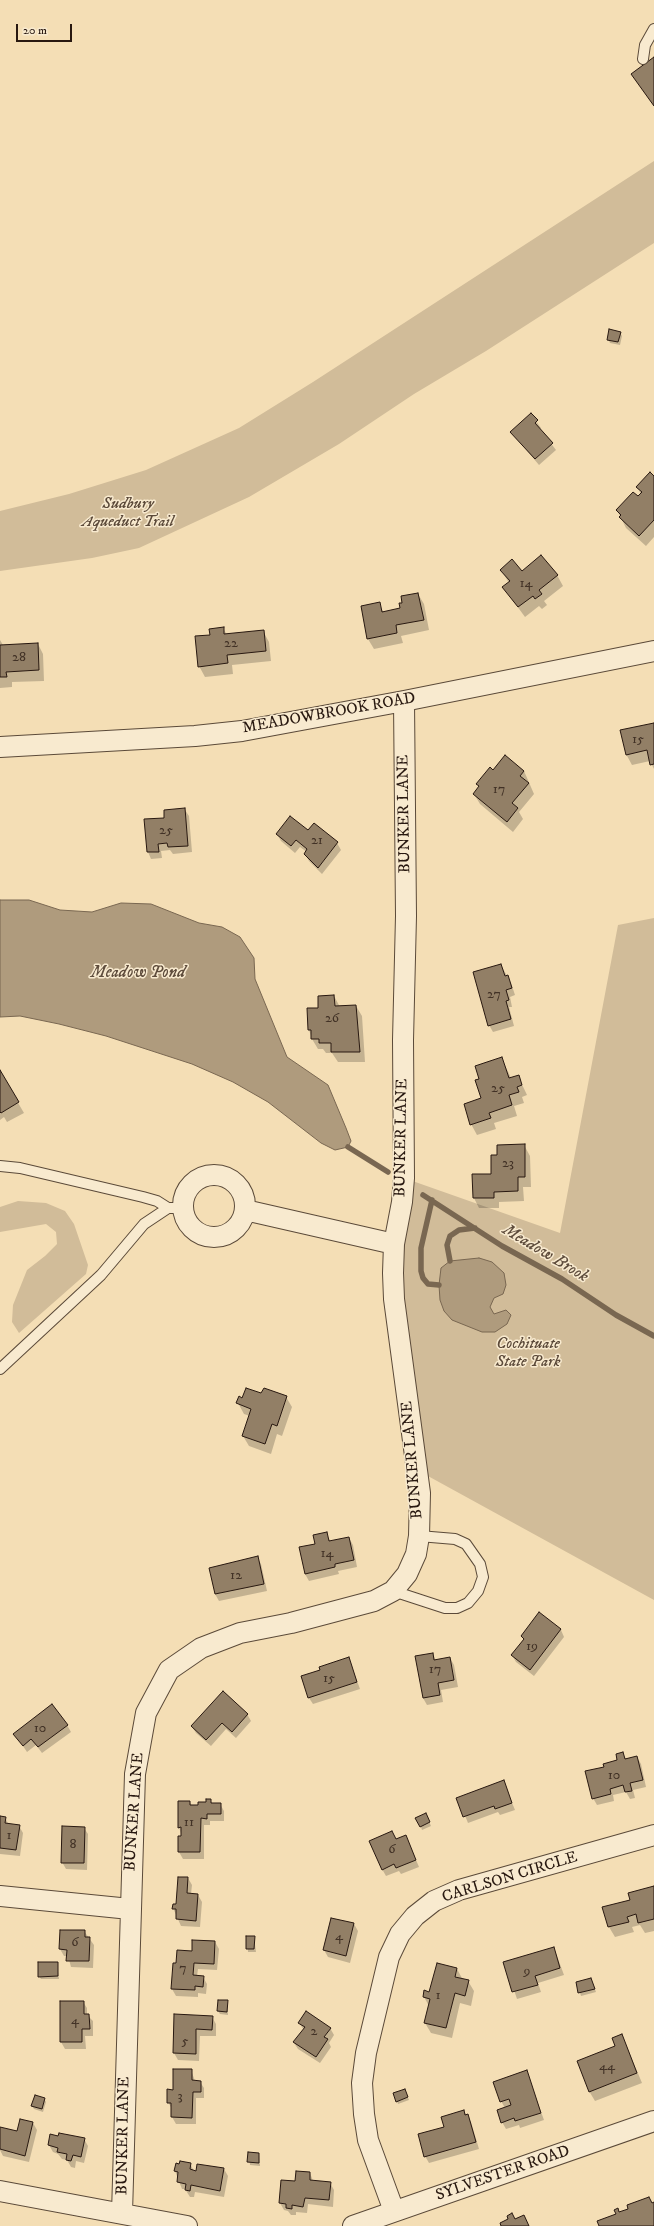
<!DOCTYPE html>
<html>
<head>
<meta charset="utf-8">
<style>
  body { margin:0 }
  #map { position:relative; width:654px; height:2226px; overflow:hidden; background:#f4deb5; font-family:"IM FELL DW Pica",serif }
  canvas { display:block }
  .scale { position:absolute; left:16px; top:24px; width:56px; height:18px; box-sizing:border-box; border:2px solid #281810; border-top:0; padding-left:5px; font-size:12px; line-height:14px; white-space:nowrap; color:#281810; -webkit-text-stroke:3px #f8eacf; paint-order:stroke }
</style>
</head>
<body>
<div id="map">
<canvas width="654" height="2226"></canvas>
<div class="scale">20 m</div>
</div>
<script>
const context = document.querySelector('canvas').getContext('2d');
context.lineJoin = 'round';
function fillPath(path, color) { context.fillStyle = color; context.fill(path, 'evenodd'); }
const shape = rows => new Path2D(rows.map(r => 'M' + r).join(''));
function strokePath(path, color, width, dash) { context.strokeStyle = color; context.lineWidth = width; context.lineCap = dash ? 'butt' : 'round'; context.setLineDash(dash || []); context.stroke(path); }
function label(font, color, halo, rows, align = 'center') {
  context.font = font + ' "IM FELL DW Pica",serif'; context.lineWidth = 3; context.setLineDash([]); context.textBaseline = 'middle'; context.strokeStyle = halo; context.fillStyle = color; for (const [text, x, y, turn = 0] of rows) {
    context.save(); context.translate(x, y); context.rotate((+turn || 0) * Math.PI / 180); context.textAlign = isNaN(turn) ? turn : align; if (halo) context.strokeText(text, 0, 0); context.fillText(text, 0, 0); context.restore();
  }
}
fillPath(shape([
  [654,161,654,243,486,351,414,394,339,444,249,497,139,548,92,558,0,571,0,511,69,494,146,470,239,428,313,382],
  [654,918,654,1600,417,1470,394,1299,404,1178,560,1233,618,925],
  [18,1201,46,1203,65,1211,74,1224,88,1265,86,1274,19,1333,12,1322,13,1305,27,1270,45,1256,57,1244,56,1232,46,1224,0,1232,0,1207]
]), '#d1bc99');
const water = shape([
  [0,900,29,900,60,910,92,912,121,903,151,904,199,923,222,927,240,937,254,958,255,979,287,1057,328,1085,346,1128,351,1141,348,1147,335,1150,321,1143,268,1102,233,1082,192,1064,106,1036,59,1024,20,1016,0,1017,0,900],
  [479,1258,492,1262,504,1273,506,1285,503,1294,494,1298,490,1307,494,1314,506,1310,511,1315,507,1324,495,1332,482,1332,452,1320,444,1311,440,1300,439,1285,441,1268,450,1261,479,1258]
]);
fillPath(water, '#af9b7d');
strokePath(water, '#796751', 1);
fillPath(shape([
  [620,333,622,336,620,345,610,343,608,339],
  [531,414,541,428,540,429,556,450,539,465,512,433],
  [654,477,654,537,646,546,626,528,617,510,638,498,641,494,637,487],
  [501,570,557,575,563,586,544,601,547,605,542,609,539,606,525,617,503,587,509,583],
  [418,594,424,604,429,630,401,636,403,643,374,649,368,639,362,607,379,604,384,613,401,609],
  [223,628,227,635,263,631,269,642,271,661,232,665,233,674,205,677,199,666,211,635],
  [0,640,3,645,38,644,43,654,44,681,12,682,12,687,0,688],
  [654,724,654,769,650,761,632,765,626,754],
  [493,771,524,771,534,794,519,812,523,819,513,832,480,804,474,794,479,787,477,784],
  [185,810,189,816,192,852,173,854,170,850,161,851,162,858,151,859,148,852,145,820,166,819],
  [314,825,337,843,341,850,322,874,309,861,305,854,307,852,300,847,295,853,281,841,277,834,308,832],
  [501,965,511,983,515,995,510,997,512,1007,509,1007,514,1026,493,1032,489,1025],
  [334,996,340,1007,356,1006,362,1016,365,1062,338,1062,332,1053,326,1053,323,1049,318,1049,312,1039,309,1030],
  [502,1059,511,1078,518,1076,527,1095,522,1097,524,1103,514,1106,517,1116,494,1123,496,1129,477,1135,471,1124,482,1099,480,1079],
  [0,1072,24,1113,7,1122,4,1117,0,1120],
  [524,1145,530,1156,531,1187,523,1187,524,1201,499,1202,499,1208,479,1208,474,1198,492,1175,498,1156],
  [262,1395,286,1397,292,1407,282,1436,277,1434,271,1454,249,1446,243,1436,250,1416,244,1414,238,1403,243,1399],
  [326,1534,331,1542,349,1538,353,1545,357,1567,338,1571,339,1574,309,1581,305,1574,316,1545],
  [257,1557,261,1564,267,1591,219,1601,215,1594,210,1569],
  [540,1614,561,1630,564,1637,534,1676,516,1662,512,1655,524,1640,522,1636],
  [433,1654,436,1661,450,1658,454,1665,458,1687,441,1690,443,1702,427,1705,423,1698],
  [349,1659,360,1689,313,1704,309,1698],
  [247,1714,251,1721,236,1738,226,1729,211,1746,196,1733,192,1727],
  [67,1725,71,1732,42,1753,36,1745,27,1752,15,1734],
  [622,1753,626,1759,637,1757,641,1764,646,1787,633,1790,635,1798,630,1799,626,1792,613,1795,614,1801,597,1805,593,1798,605,1767,618,1761],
  [503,1781,515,1810,500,1815,498,1812,468,1823,458,1798],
  [210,1800,213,1804,220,1804,224,1811,224,1821,210,1821,210,1825,204,1825,204,1859,183,1859,179,1852,182,1837,179,1827,190,1802,192,1806,199,1806],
  [0,1817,5,1818,9,1825,19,1826,23,1833,20,1856,0,1854],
  [427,1817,431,1826,422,1830,421,1827],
  [84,1828,88,1834,87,1870,66,1869,62,1862],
  [397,1840,409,1843,419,1867,401,1874,399,1871,386,1876,382,1869],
  [188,1878,192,1885,191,1894,198,1895,202,1902,200,1927,181,1926,173,1908,177,1905],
  [654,1887,654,1931,645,1933,640,1925,632,1927,634,1932,615,1937,609,1927,604,1908,631,1900],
  [332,1919,354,1924,358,1931,350,1963,328,1957,324,1950],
  [84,1931,94,1945,93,1968,71,1967,68,1956,64,1956,60,1949],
  [247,1937,254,1937,256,1952,248,1952],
  [215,1942,219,1949,217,1970,198,1969,197,1976,203,1977,207,1984,206,1994,198,1993,198,1997,176,1996,172,1989,177,1964,193,1952],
  [554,1948,564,1975,538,1983,541,1992,517,1999,505,1963],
  [57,1963,59,1979,41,1979,39,1976],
  [457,1969,463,1980,468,1981,474,1991,471,2006,460,2003,452,2038,431,2033,425,2023,429,2006,424,1997],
  [591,1979,596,1992,581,1996,577,1983],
  [227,2001,228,2015,220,2014,218,2011],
  [61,2002,83,2002,87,2008,87,2015,93,2021,93,2036,85,2036,86,2049,65,2049,61,2042],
  [175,2015,212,2017,216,2024,216,2036,200,2036,199,2061,178,2060,174,2053],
  [299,2023,330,2028,334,2035,329,2043,331,2047,320,2063,298,2049,294,2043,304,2030],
  [622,2035,642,2083,595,2101,589,2091],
  [191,2070,195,2081,200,2082,204,2088,204,2098,196,2098,196,2124,176,2124,172,2117,172,2109,168,2102,174,2091],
  [526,2071,544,2120,520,2128,519,2125,506,2129,502,2122,505,2108,501,2101],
  [406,2093,409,2100,398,2104,397,2101],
  [44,2099,46,2102,43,2112,34,2109,32,2106],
  [464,2111,471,2122,479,2149,429,2163,425,2156,445,2128],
  [33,2123,37,2130,29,2162,3,2156,0,2150,0,2128,18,2133],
  [51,2136,84,2139,88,2146,84,2163,76,2161,75,2168,71,2167,67,2160,62,2159,58,2154,53,2152,49,2145],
  [249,2153,259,2154,260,2166,250,2165],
  [190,2164,194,2171,224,2169,228,2176,224,2197,195,2192,194,2197,190,2197,185,2189,182,2189,175,2171],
  [310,2173,313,2181,330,2183,334,2190,333,2207,308,2204,307,2213,296,2212,296,2215,291,2215,288,2211,284,2210,280,2203,282,2181,296,2182]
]), '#0003');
strokePath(shape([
  [348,1147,388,1172],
  [423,1195,502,1246,562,1279,616,1315,654,1336],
  [432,1200,421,1248,421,1271,423,1278,428,1284,439,1285],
  [450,1261,447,1245,450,1236,459,1230,475,1228]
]), '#796751', 5.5);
const building = shape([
  [654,57,654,106,631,74,654,57],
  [609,329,621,332,618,342,607,340,609,329],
  [531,413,538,420,535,423,553,443,535,459,510,432,531,413],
  [650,472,654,476,654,520,639,536,619,517,621,515,616,510,633,492,638,496,642,492,636,487,650,472],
  [541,555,558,575,539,590,542,594,535,599,533,596,518,607,502,587,510,581,500,570,512,559,522,571,541,555],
  [418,593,424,620,396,625,397,633,367,639,361,606,380,602,382,612,400,608,399,603,402,603,401,596,418,593],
  [224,627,224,634,264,630,266,651,227,655,228,663,198,667,195,636,210,635,209,629,224,627],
  [38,643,39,670,6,672,7,677,0,677,0,645,38,643],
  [654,723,654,764,650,765,647,750,626,755,620,730,654,723],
  [505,755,524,771,520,776,529,783,512,803,518,808,507,822,473,794,479,786,476,784,490,767,493,770,505,755],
  [185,808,188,846,168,847,167,843,158,844,159,852,147,852,144,819,164,818,164,810,185,808],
  [290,816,308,830,314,823,338,842,318,868,304,854,307,849,296,840,291,846,276,834,290,816],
  [501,964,505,976,508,975,512,988,506,990,509,1000,506,1001,511,1019,488,1026,473,972,501,964],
  [334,995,335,1006,356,1005,360,1052,331,1052,331,1043,319,1043,319,1039,311,1039,311,1030,308,1030,307,1008,318,1008,318,996,334,995],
  [502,1057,509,1078,519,1075,522,1085,517,1087,519,1092,509,1095,512,1105,489,1113,491,1118,470,1125,464,1104,481,1098,475,1080,479,1079,475,1066,502,1057],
  [0,1070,19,1102,1,1113,0,1112,0,1070],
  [525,1144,525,1177,518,1177,518,1191,494,1192,494,1198,473,1198,472,1174,491,1174,491,1155,497,1155,497,1145,525,1144],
  [246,1388,261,1393,264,1388,287,1396,277,1426,272,1424,265,1444,242,1436,251,1409,236,1403,239,1396,242,1398,246,1388],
  [327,1532,329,1541,349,1537,354,1560,335,1564,335,1567,305,1574,299,1547,315,1544,313,1535,327,1532],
  [258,1556,264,1584,215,1594,209,1568,258,1556],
  [539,1612,561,1629,530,1670,511,1655,524,1639,521,1636,539,1612],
  [433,1653,434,1660,450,1657,454,1680,438,1683,440,1695,423,1698,415,1656,433,1653],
  [349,1657,357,1682,308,1698,301,1676,320,1670,319,1667,349,1657],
  [223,1691,248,1714,232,1732,222,1723,206,1740,191,1726,223,1691],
  [52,1704,68,1725,38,1747,31,1739,23,1746,13,1734,52,1704],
  [623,1752,625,1759,637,1756,643,1780,630,1783,632,1791,625,1792,623,1785,610,1789,611,1794,592,1799,585,1771,604,1767,603,1764,617,1760,616,1754,623,1752],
  [504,1780,512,1803,495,1809,494,1806,463,1817,456,1798,504,1780],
  [206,1799,211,1799,211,1803,221,1803,221,1814,207,1814,207,1819,201,1818,200,1852,178,1852,178,1836,181,1836,181,1827,178,1828,178,1801,190,1801,190,1805,198,1805,198,1802,206,1802,206,1799],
  [426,1813,430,1822,420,1827,415,1818,426,1813],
  [0,1816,6,1817,5,1823,20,1825,16,1850,0,1848,0,1816],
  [62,1826,85,1827,84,1863,61,1863,62,1826],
  [392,1831,396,1839,406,1835,416,1860,396,1868,394,1864,382,1870,369,1841,392,1831],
  [178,1877,188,1877,187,1893,198,1894,196,1921,176,1919,176,1909,172,1909,173,1904,176,1904,178,1877],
  [654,1886,654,1919,638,1923,636,1914,627,1917,629,1922,608,1927,602,1907,630,1900,628,1893,654,1886],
  [331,1918,354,1923,346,1956,323,1950,331,1918],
  [60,1930,85,1930,85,1937,90,1937,89,1961,66,1961,67,1950,59,1949,60,1930],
  [246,1936,255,1936,254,1949,246,1949,246,1936],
  [192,1940,215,1941,214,1964,194,1963,193,1975,204,1976,203,1987,195,1986,195,1990,171,1989,173,1963,176,1963,177,1950,192,1951,192,1940],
  [554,1947,560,1968,535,1976,538,1985,512,1992,503,1962,554,1947],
  [38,1962,58,1962,58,1976,38,1977,38,1962],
  [437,1963,457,1968,455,1977,469,1980,465,1996,455,1993,446,2028,424,2023,430,1999,423,1997,424,1990,429,1992,437,1963],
  [591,1978,595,1989,578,1993,576,1982,591,1978],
  [218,2000,228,2000,227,2012,217,2011,218,2000],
  [60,2001,84,2001,84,2014,89,2014,90,2029,82,2029,82,2042,60,2042,60,2001],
  [306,2011,331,2028,324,2037,328,2039,316,2057,293,2042,305,2027,298,2023,306,2011],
  [174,2014,213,2016,212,2030,196,2029,196,2054,173,2053,174,2014],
  [622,2034,637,2073,589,2092,577,2061,615,2046,612,2038,622,2034],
  [173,2069,192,2069,192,2080,201,2081,201,2092,193,2092,192,2118,171,2117,171,2103,167,2103,167,2089,173,2090,173,2069],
  [527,2070,541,2113,515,2121,514,2118,501,2123,497,2110,511,2105,509,2099,500,2102,493,2082,527,2070],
  [405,2089,408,2097,396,2102,393,2093,405,2089],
  [35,2095,45,2098,42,2109,31,2106,35,2095],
  [464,2110,465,2115,468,2114,476,2142,424,2157,418,2134,444,2127,441,2117,464,2110],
  [20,2119,33,2122,25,2156,0,2149,0,2127,17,2131,20,2119],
  [59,2133,85,2138,81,2157,73,2155,71,2161,66,2160,67,2154,57,2152,58,2148,48,2145,50,2134,58,2136,59,2133],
  [248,2152,259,2153,259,2163,247,2162,248,2152],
  [180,2161,191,2163,190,2169,196,2171,197,2164,224,2168,220,2191,191,2185,190,2191,185,2190,186,2184,177,2182,178,2172,174,2171,176,2163,179,2164,180,2161],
  [296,2171,310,2172,310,2180,331,2182,329,2200,305,2198,303,2207,292,2205,292,2209,286,2208,286,2204,279,2203,281,2180,295,2181,296,2171],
  [649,2197,652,2203,654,2202,654,2226,599,2226,597,2221,616,2214,614,2210,618,2208,619,2212,628,2209,627,2205,649,2197],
  [512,2213,515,2219,524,2215,529,2226,501,2226,500,2223,508,2219,507,2216,512,2213]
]);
fillPath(building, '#927f66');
strokePath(building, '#281810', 1);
const lane = shape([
  [643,59,645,45,654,29],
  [0,1166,20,1168,143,1197,157,1201,168,1208,184,1208],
  [0,1369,101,1275,144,1224,168,1208],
  [393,1591,445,1608,457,1608,468,1603,478,1591,483,1577,480,1564,466,1544,455,1539,419,1536]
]);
const street = shape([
  [0,747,195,736,242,731,404,701,654,651],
  '183 1206a31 31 0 1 1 62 0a31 31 0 1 1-62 0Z',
  [245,1210,394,1244],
  [0,1896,130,1909],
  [0,2191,187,2226],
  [394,2211,368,2140,364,2114,362,2083,366,2053,389,1957,400,1934,415,1916,434,1901,459,1890,654,1835],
  [122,2213,135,1774,146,1713,169,1670,201,1648,240,1633,291,1623,374,1601,393,1591,407,1574,416,1554,419,1536,420,1493,394,1299,393,1273,394,1244,402,1202,404,1178,403,1040,406,916,404,701],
  [353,2226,654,2121]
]);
strokePath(lane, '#5b4a39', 12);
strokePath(street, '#5b4a39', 22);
strokePath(lane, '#f8eacf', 10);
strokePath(street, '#f8eacf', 20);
label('14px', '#423226', null, [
  ["14",526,584],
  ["22",231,644],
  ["28",19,658],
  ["15",638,740],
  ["17",499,790],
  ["25",166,831],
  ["21",317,841],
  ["27",494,995],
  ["26",332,1019],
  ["25",498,1089],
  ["23",508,1164],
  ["14",327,1554],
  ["12",236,1576],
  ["19",532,1647],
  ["17",435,1670],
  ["15",329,1679],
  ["10",40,1729],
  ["10",614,1776],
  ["11",189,1823],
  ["1",9,1836],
  ["8",73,1845],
  ["6",392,1850],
  ["4",339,1937],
  ["6",75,1943],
  ["7",183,1969],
  ["9",527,1972],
  ["1",438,1996],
  ["4",75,2021],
  ["2",314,2032],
  ["5",185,2042],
  ["44",607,2067],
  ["3",180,2097]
]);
label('italic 16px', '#5b4939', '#f8eacf', [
  ["Sudbury",128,505],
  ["Aqueduct Trail",128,523],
  ["Cochituate",528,1345],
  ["State Park",528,1363]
]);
label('16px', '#281810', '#f8eacf', [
  ["MEADOWBROOK ROAD",329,714,-10],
  ["BUNKER LANE",405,814,-91],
  ["BUNKER LANE",402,1138,-89],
  ["BUNKER LANE",413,1460,-95],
  ["BUNKER LANE",135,1812,-86],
  ["CARLSON CIRCLE",510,1878,-17],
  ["BUNKER LANE",124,2136,-89],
  ["SYLVESTER ROAD",503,2174,-19]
]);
label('italic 17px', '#5e4c3c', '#f8eacf', [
  ["Meadow Pond",138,973],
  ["Meadow Brook",545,1254,31]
]);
</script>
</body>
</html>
